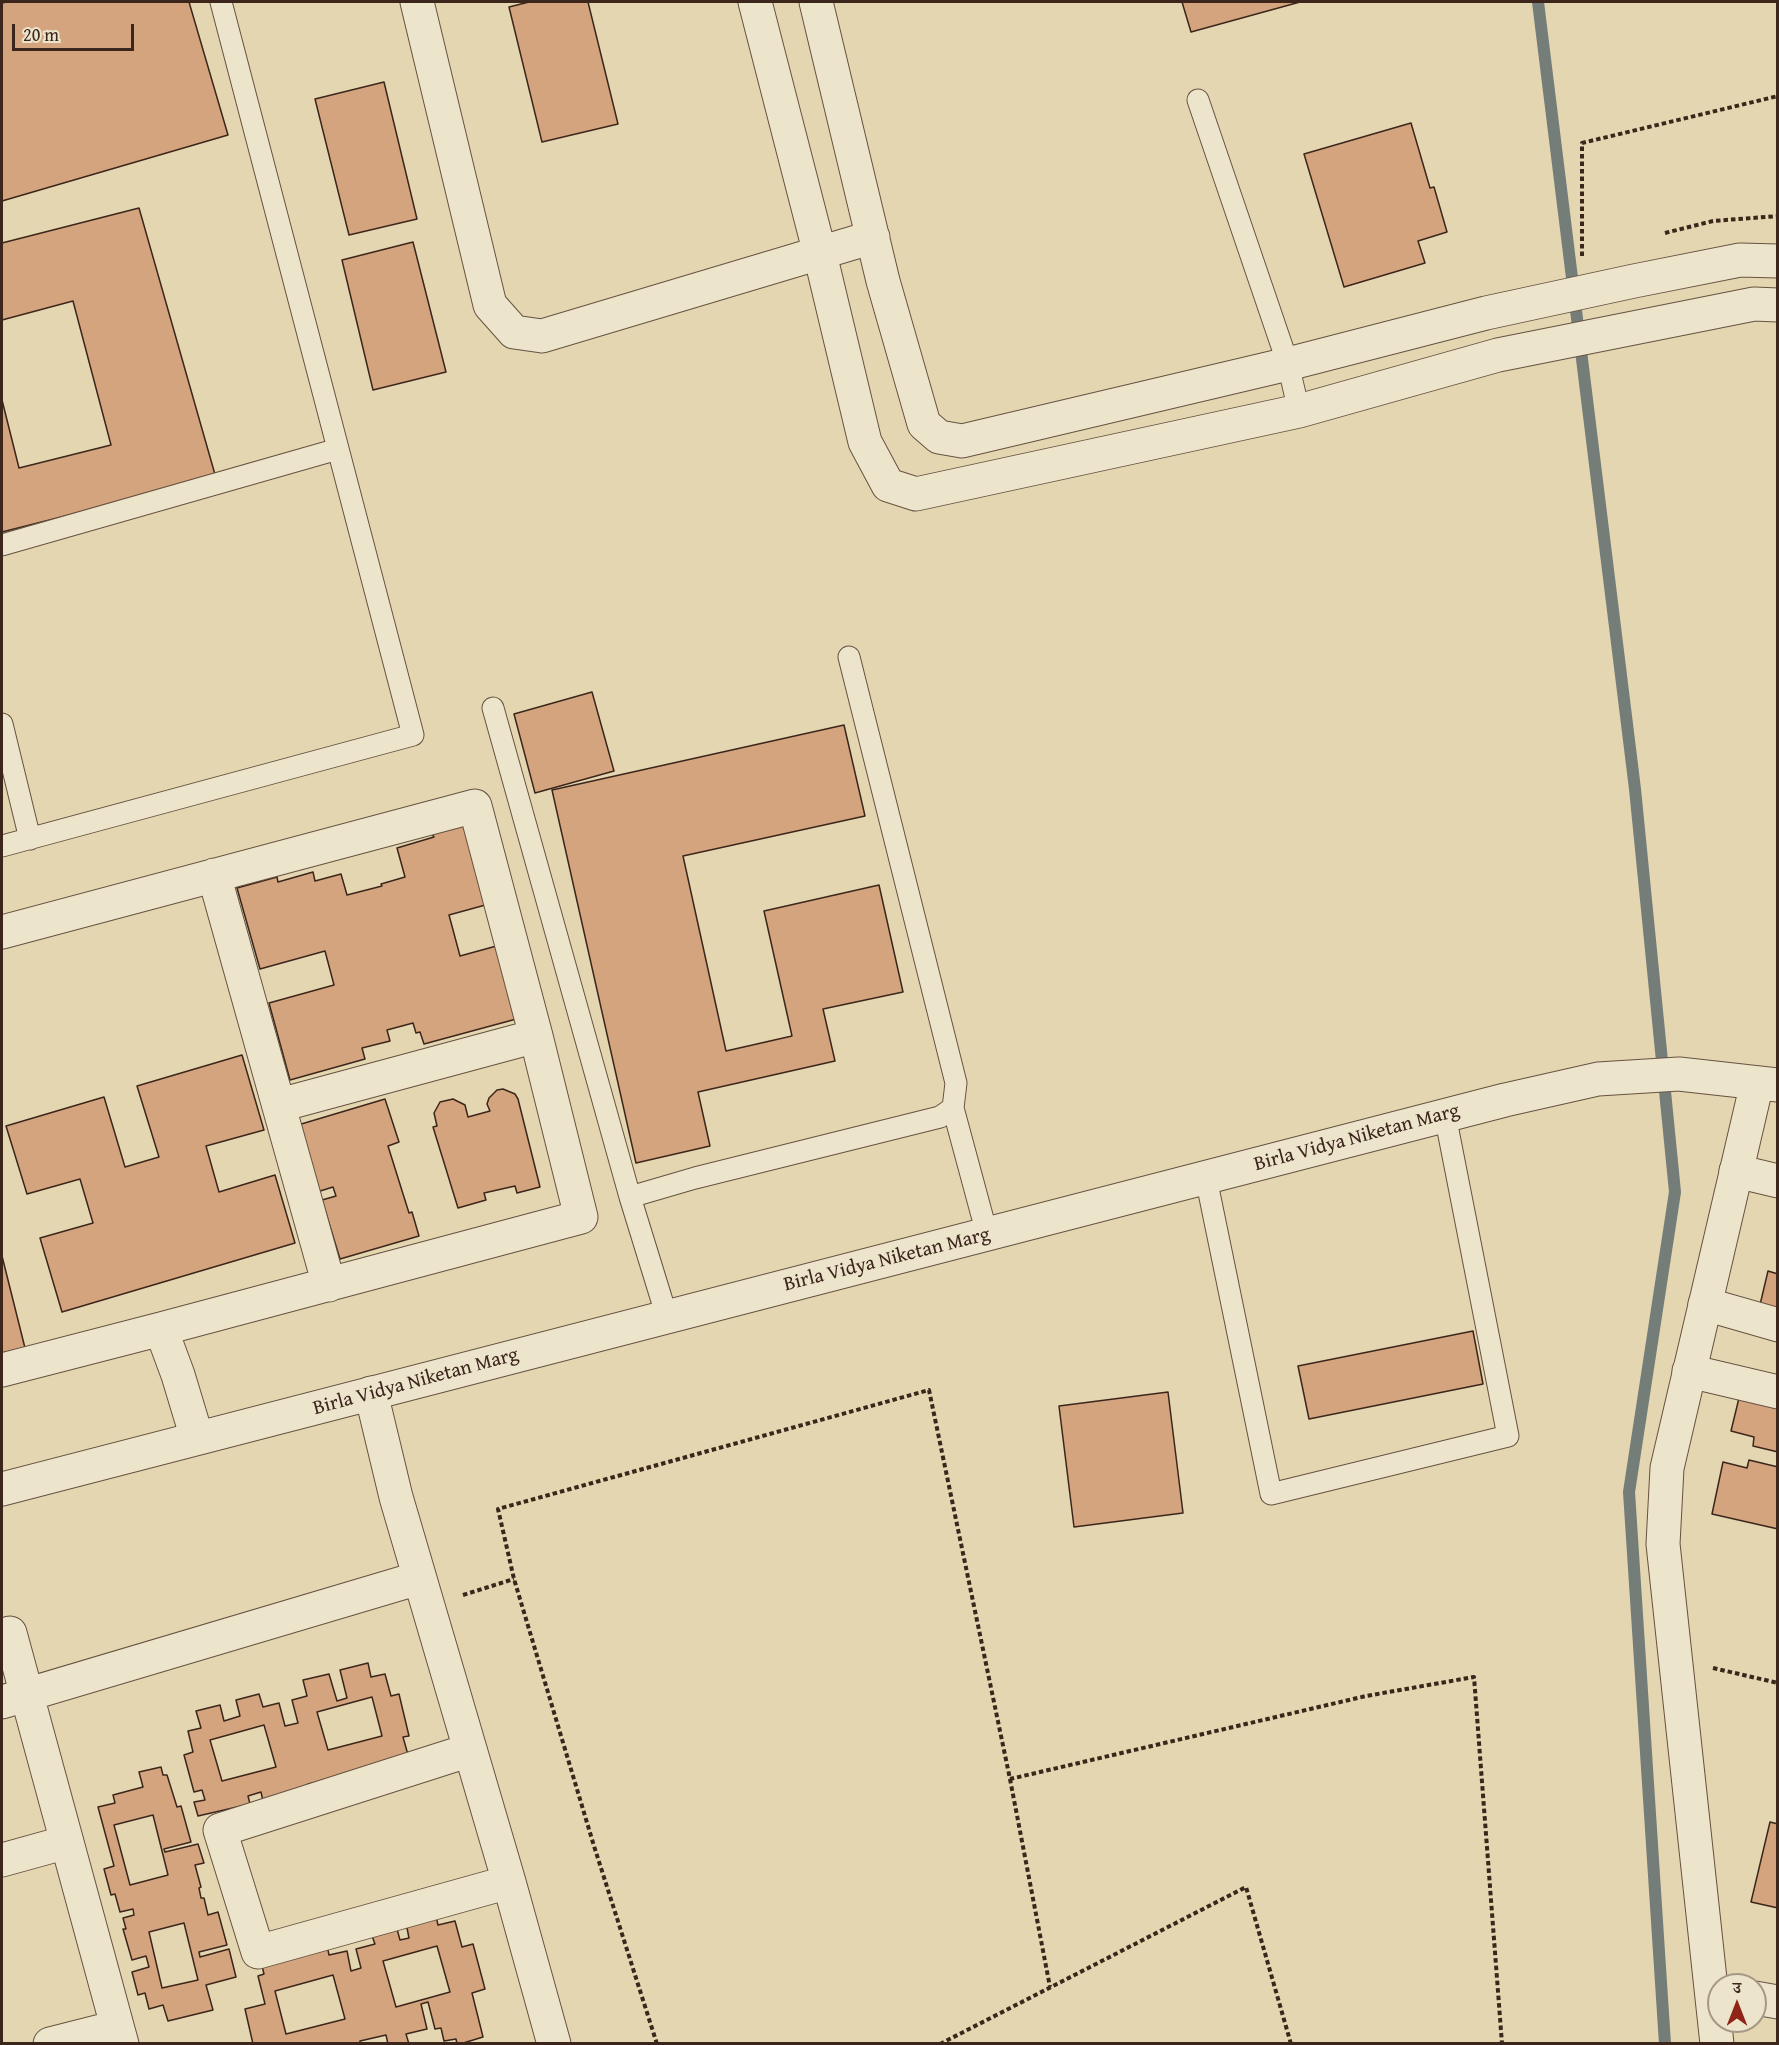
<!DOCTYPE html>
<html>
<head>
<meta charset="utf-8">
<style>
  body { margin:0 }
  #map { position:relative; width:1779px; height:2045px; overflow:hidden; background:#e4d6b0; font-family:"Gentium Book Plus","Noto Serif Devanagari",serif }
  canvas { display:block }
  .frame { position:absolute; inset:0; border:3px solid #3c261c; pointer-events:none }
  .north { position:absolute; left:1707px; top:1973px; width:60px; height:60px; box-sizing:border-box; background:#ede4cc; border:2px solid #a69886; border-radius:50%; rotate:0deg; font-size:16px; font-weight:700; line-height:24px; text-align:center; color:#3c261c }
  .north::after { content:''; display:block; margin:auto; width:21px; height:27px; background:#8f2418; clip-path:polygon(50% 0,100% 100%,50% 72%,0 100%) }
  .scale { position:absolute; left:12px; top:24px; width:122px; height:27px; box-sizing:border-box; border:3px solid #3c261c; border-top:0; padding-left:8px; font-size:18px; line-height:21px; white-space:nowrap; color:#3c261c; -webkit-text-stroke:4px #ede4cc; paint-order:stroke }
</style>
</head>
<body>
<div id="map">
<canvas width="1779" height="2045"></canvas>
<div class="frame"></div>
<div class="north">उ</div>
<div class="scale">20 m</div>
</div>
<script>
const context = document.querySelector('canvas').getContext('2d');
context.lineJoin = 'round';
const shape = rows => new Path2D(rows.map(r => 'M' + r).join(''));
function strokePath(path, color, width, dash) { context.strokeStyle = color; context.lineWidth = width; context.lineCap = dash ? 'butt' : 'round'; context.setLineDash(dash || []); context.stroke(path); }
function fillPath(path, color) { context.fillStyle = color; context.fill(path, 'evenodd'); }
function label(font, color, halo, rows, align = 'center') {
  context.font = font + ' "Gentium Book Plus",serif'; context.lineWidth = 6; context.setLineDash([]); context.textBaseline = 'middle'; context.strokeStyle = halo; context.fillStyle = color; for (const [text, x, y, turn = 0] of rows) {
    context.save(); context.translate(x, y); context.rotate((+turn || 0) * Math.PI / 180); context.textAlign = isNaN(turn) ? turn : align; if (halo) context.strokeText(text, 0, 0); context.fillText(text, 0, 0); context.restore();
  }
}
strokePath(shape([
  [1538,2,1635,789,1675,1192,1629,1492,1665,2044]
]), '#747d78', 12);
const building = shape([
  [7,2,189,2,228,135,2,201,2,3,7,2],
  [529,2,588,2,618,124,542,142,509,7,529,2],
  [1182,2,1300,2,1191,32,1182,2],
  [384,82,417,219,349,235,315,99,384,82],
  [1411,123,1430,188,1434,187,1447,232,1418,241,1425,263,1344,287,1304,154,1411,123],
  [139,208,216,478,2,532,2,400,19,468,111,445,73,301,2,320,2,243,139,208],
  [413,242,446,372,373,390,342,260,413,242],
  [592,692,614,771,535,793,514,714,592,692],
  [844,725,865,816,683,856,726,1051,792,1036,764,911,879,885,903,992,823,1009,835,1061,698,1092,710,1146,636,1163,552,790,844,725],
  [466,825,489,904,449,915,460,956,500,945,520,1018,424,1044,420,1032,416,1033,413,1023,387,1030,390,1041,362,1048,365,1059,290,1080,269,1003,334,985,325,951,260,969,237,888,277,877,278,882,313,872,315,881,341,874,347,895,382,886,381,884,405,877,397,848,434,837,432,834,466,825],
  [242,1055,264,1130,206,1146,219,1192,275,1175,295,1243,62,1312,40,1238,93,1223,80,1179,27,1194,6,1126,104,1097,125,1167,159,1157,137,1086,242,1055],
  [503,1089,515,1094,518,1099,540,1187,517,1193,515,1186,484,1193,486,1200,458,1208,433,1127,437,1126,434,1113,440,1102,453,1099,465,1105,468,1117,490,1111,487,1104,489,1098,497,1090,503,1089],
  [385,1099,399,1142,388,1146,409,1213,412,1212,419,1236,340,1259,322,1200,336,1196,333,1187,317,1192,298,1125,385,1099],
  [2,1256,25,1348,2,1353,2,1256],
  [1768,1271,1778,1274,1778,1318,1759,1309,1768,1271],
  [1473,1331,1483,1384,1309,1419,1298,1366,1473,1331],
  [1168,1392,1183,1513,1074,1527,1059,1406,1168,1392],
  [1739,1398,1778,1402,1778,1452,1753,1446,1754,1437,1731,1431,1739,1398],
  [1749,1460,1778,1467,1778,1529,1712,1514,1723,1462,1747,1468,1749,1460],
  [368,1663,371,1677,385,1674,391,1696,399,1694,409,1736,403,1737,410,1762,308,1784,309,1786,263,1801,261,1792,248,1796,250,1804,198,1816,194,1802,205,1800,202,1790,194,1792,184,1755,193,1752,188,1731,201,1728,196,1711,220,1705,224,1721,240,1716,236,1700,259,1694,263,1707,279,1703,285,1726,298,1723,292,1700,307,1696,303,1680,329,1674,337,1701,347,1698,340,1670,368,1663],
  [372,1697,382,1736,328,1750,317,1712,372,1697],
  [264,1725,276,1767,222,1781,210,1740,264,1725],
  [161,1767,163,1775,167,1775,177,1807,181,1806,191,1842,164,1849,165,1852,198,1844,204,1863,195,1865,201,1887,199,1888,201,1898,204,1898,208,1915,218,1912,227,1945,199,1952,200,1957,229,1949,236,1977,206,1985,213,2010,168,2021,163,2005,149,2009,145,1993,138,1995,132,1972,149,1967,146,1956,132,1960,123,1929,126,1929,123,1918,134,1915,133,1909,120,1912,115,1894,111,1895,104,1869,114,1866,98,1807,115,1803,113,1795,143,1787,139,1772,161,1767],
  [153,1815,168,1875,130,1885,114,1825,153,1815],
  [184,1923,198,1980,162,1988,149,1932,184,1923],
  [1770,1822,1778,1824,1778,1908,1751,1902,1770,1822],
  [436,1916,438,1925,455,1921,462,1947,473,1944,485,1989,472,1993,483,2037,460,2044,457,2044,456,2039,444,2041,441,2028,435,2029,428,2002,421,2004,427,2029,406,2034,409,2044,388,2044,386,2035,360,2041,360,2044,253,2044,245,2009,265,2004,258,1976,264,1974,261,1962,327,1945,329,1955,347,1951,351,1971,361,1968,356,1949,375,1944,372,1936,397,1929,400,1940,409,1938,406,1923,436,1916],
  [437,1946,450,1992,396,2007,383,1961,437,1946],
  [333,1975,345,2019,286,2034,275,1991,333,1975]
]);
fillPath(building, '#d3a47d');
strokePath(building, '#3c261c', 1.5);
const service = shape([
  [1198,100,1288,364,1299,411],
  [2,545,338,449],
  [493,708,630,1197],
  [2,724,30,839],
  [2,846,413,735,221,2],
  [953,1108,987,1234],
  [1206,1178,1271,1494,1508,1436,1445,1115],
  [667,1317,630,1197,695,1178,940,1117,953,1108,956,1083,849,657]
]);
const minor = shape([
  [417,2,490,305,514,332,542,336,873,237],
  [755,2,820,254,865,442,888,485,916,494,1299,411,1498,355,1754,304,1778,305],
  [816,2,883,281,924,424,939,437,962,441,1288,364,1486,313,1634,281,1740,260,1778,261],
  [214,875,329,1285],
  [2,932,475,806,536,1036,581,1217,161,1329,2,1370],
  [280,1105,536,1036],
  [1736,1171,1778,1181],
  [1705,1304,1778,1325],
  [161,1329,178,1375,197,1438],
  [1689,1371,1778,1392],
  [371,1393,396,1497,509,1882,554,2044],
  [10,1633,122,2044],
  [2,1702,419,1578],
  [470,1750,220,1830,258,1952,509,1882],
  [2,1860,67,1842],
  [1755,1998,1778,2002],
  [50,2044,117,2027]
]);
const tertiary = shape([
  [2,1489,1505,1100,1598,1079,1679,1074,1778,1085],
  [1717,2044,1663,1544,1667,1468,1757,1083]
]);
strokePath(service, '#665241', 23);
strokePath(minor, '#665241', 35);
strokePath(tertiary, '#665241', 35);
strokePath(shape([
  [1665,233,1713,221,1778,216],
  [1582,256,1582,143,1778,96],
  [463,1595,514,1579],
  [1713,1668,1778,1683],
  [1010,1779,1050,1987],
  [657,2044,594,1846,514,1579,498,1509,929,1390,1010,1779,1366,1696,1474,1677,1502,2044],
  [940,2044,1246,1887,1291,2044]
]), '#3c261c', 4, [4.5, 3]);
strokePath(service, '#ede4cc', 21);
strokePath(minor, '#ede4cc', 33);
strokePath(tertiary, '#ede4cc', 33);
label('20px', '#3c261c', '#ede4cc', [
  ["Birla Vidya Niketan Marg",1357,1138,-15],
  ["Birla Vidya Niketan Marg",887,1260,-14],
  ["Birla Vidya Niketan Marg",416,1382,-15]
]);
</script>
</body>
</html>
